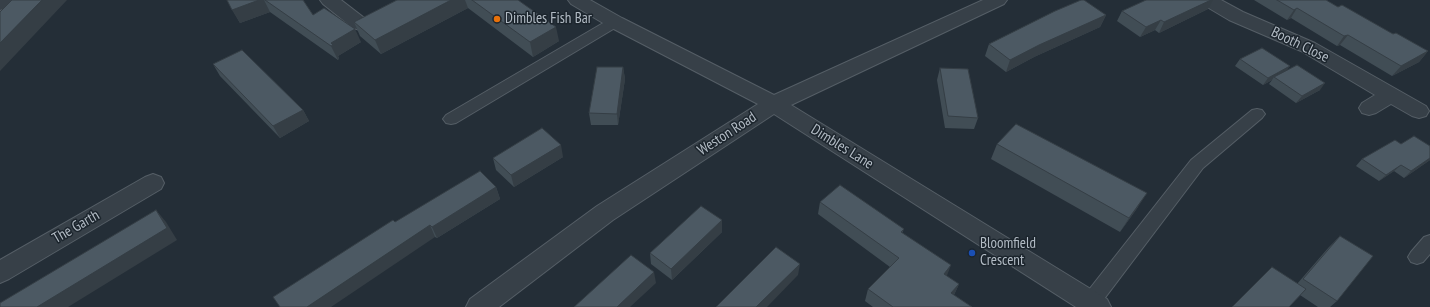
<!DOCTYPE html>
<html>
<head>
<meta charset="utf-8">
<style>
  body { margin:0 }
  canvas { display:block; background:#242e37 }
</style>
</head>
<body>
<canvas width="1430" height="307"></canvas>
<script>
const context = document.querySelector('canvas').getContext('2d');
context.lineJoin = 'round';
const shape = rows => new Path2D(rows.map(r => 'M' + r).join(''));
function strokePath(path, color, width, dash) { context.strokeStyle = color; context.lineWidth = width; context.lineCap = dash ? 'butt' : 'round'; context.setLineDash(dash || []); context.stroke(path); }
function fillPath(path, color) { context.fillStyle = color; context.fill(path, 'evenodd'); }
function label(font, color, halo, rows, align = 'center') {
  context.font = font + ' "PT Sans Narrow",sans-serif'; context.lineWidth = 3; context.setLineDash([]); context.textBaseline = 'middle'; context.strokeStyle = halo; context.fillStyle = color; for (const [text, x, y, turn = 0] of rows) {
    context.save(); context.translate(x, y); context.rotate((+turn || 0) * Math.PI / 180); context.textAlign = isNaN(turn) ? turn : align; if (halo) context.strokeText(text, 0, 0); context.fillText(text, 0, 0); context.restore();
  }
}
const service = shape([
  [615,18,620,19,622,22,620,25,456,123,451,124,446,123,443,119,446,115,610,19,615,18],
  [1257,109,1262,110,1265,114,1262,118,1203,168,1098,307,1084,307,1082,302,1084,296,1191,160,1252,110,1257,109],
  [1430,235,1430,254,1423,262,1417,264,1411,262,1408,257,1411,252,1424,237,1430,235]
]);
const minor = shape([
  [0,0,13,0,6,8,0,10,0,0],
  [320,0,341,0,367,20,369,24,367,28,360,30,353,28,323,4,320,0],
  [568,0,590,0,622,18,774,95,983,0,1007,0,1004,4,791,105,1107,299,1111,307,1076,307,774,114,613,220,499,307,466,307,470,299,597,206,758,104,608,26,571,4,568,0],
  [1199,0,1221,0,1243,12,1315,43,1426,106,1429,111,1426,116,1419,118,1412,116,1391,104,1376,113,1369,115,1362,113,1359,108,1362,103,1375,95,1301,51,1229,20,1202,4,1199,0],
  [153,174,161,177,164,183,161,189,9,279,0,283,0,260,145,177,153,174]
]);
strokePath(service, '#555e66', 2);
strokePath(minor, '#555e66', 2);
fillPath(service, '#374048');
fillPath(minor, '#374048');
fillPath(shape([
  [227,0,303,0,313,15,361,42,338,56,339,58,338,60,270,12,240,23],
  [397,0,518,0,559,41,533,57,468,8,381,54,360,36,354,22],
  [1254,0,1326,0,1338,7,1428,51,1419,62,1392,76,1340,45,1337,46,1291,18,1287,20],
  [1208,9,1159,33,1155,30,1140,37,1117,21,1122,11],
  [1106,15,1100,27,1034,57,1006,72,985,56,989,44],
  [1240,59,1287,70,1320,90,1296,103,1269,84,1272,80,1263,85,1235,66],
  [213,64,303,110,309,121,280,138,220,76],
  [623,67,625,79,618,125,591,125,589,113],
  [940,68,978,118,974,129,945,128,937,80],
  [997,144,1138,207,1120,232,991,159],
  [1401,144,1430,146,1430,160,1404,178,1394,171,1379,181,1356,166,1362,159],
  [563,157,514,187,496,170,493,158],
  [496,187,500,199,437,238,435,237,395,222],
  [820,202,904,229,902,233,947,277,959,284,954,295,972,307,873,307,865,301,868,289,890,267,818,214],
  [722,220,722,232,672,280,651,264,650,253],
  [1340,236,1337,301,1330,307,1318,307,1300,295,1297,284,1329,247]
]), '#414d55');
fillPath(shape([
  [42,0,67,0,0,71,0,43],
  [259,0,264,0,270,12,240,23,232,10],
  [451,0,465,0,468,8,381,54,375,40],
  [1211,0,1213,0,1208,9,1159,33,1164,22],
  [1297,8,1291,18,1287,20,1294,10],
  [1106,15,1100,27,1034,57,1006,72,1010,60,1039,45],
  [1161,20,1155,30,1140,37,1146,27],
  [556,27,559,41,533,57,530,42],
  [355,29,361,42,338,56,339,58,338,60,331,46,331,43],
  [1348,35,1340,45,1337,46,1344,36],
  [1428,51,1419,62,1392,76,1401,66],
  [1290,66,1285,73,1274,77,1272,80,1263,85,1268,78],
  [623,67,625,79,618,125,617,114],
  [1325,83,1320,90,1296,103,1302,96],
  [303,110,309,121,280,138,273,126],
  [561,145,563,157,514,187,511,175],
  [1430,158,1430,160,1404,178,1411,171],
  [1401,165,1394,171,1379,181,1386,175],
  [496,187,500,199,437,238,432,227],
  [1147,193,1138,207,1120,232,1129,218],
  [156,210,166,222,177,240,68,307,37,307],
  [722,220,722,232,672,280,671,269],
  [430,225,435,237,331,307,307,307],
  [800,264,798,275,767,307,756,307],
  [951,265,946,278,944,274],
  [654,272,656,283,630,307,617,307],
  [959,284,953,297,951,293]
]), '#353e45');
const building = shape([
  [12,0,42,0,0,43,0,12,12,0],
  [227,0,259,0,232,10,227,0],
  [265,0,303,0,313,15,324,8,355,29,331,43,333,45,331,46,265,0],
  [397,0,451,0,375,40,354,22,397,0],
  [472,0,518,0,556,27,530,42,472,0],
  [1081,0,1084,0,1106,15,1039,45,1010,60,989,44,1055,11,1081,0],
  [1146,0,1211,0,1164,22,1161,20,1146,27,1122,11,1146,0],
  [1277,0,1326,0,1338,7,1342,5,1393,34,1396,33,1428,51,1401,66,1348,35,1344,36,1297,8,1294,10,1277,0],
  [1262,48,1290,66,1268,78,1240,59,1262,48],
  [242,50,303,110,273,126,213,64,242,50],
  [1297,65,1325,83,1302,96,1274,77,1297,65],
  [597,67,623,67,617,114,589,113,597,67],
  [940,68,968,69,978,118,948,116,940,68],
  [1016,124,1147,193,1129,218,997,144,1016,124],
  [542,128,561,145,511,175,493,158,542,128],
  [1414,136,1430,146,1430,158,1411,171,1401,165,1386,175,1362,159,1395,140,1401,144,1414,136],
  [480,171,496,187,432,227,430,225,307,307,280,307,273,297,393,220,395,222,480,171],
  [840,185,904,229,901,232,951,265,944,274,959,284,951,293,972,307,893,307,868,289,899,258,820,202,840,185],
  [701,206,722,220,671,269,650,253,701,206],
  [156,210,167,228,37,307,0,307,0,303,156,210],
  [1340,236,1373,256,1337,301,1303,279,1340,236],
  [776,247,800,264,756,307,716,307,776,247],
  [631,255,654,272,617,307,574,307,631,255],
  [1272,267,1306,289,1289,307,1232,307,1272,267]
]);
fillPath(building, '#4c5963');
strokePath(building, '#353e45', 1);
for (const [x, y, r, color] of [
  [497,19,4,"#e8710a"],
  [972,253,4,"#1a4fb4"]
]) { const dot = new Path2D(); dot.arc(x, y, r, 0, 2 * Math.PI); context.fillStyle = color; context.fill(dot); strokePath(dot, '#1c252d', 1.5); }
label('15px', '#b2bbc4', '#1c252d', [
  ["Dimbles Fish Bar",505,19],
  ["Bloomfield",980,244],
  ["Crescent",980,261]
], 'left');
label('15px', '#b2bbc4', '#1c252d', [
  ["Booth Close",1300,45,26],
  ["Weston Road",727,134,-33],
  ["Dimbles Lane",842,147,32],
  ["The Garth",76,227,-30]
]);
</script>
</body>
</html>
